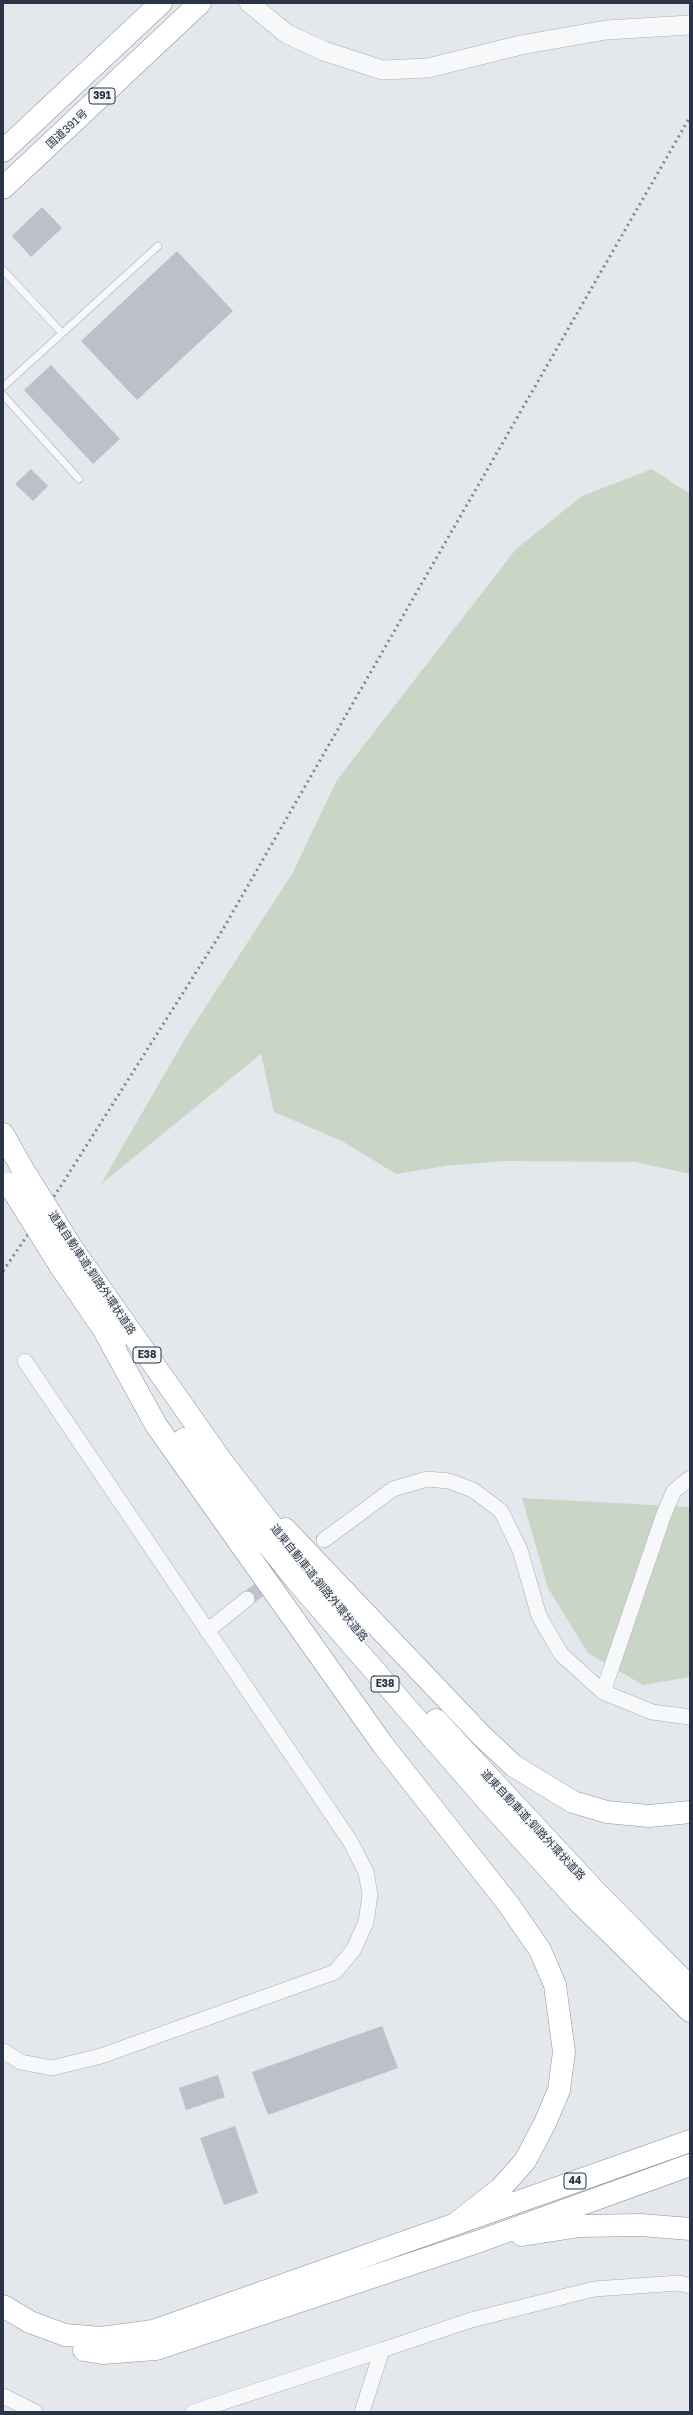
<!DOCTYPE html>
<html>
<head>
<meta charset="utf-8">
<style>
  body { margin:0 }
  #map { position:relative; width:693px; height:2415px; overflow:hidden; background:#e4e7ec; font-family:"Golos Text",sans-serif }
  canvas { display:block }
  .frame { position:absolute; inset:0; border:4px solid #2b3445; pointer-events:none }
</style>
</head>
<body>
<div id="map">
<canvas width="693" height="2415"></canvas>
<div class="frame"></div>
</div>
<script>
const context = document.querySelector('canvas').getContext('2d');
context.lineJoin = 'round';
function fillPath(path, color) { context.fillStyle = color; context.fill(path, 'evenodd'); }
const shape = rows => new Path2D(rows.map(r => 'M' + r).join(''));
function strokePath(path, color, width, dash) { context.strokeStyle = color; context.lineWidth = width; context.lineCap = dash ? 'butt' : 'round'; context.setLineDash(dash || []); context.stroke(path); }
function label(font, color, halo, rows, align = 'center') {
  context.font = font + ' "Golos Text","Noto Sans JP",sans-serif'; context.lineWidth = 3; context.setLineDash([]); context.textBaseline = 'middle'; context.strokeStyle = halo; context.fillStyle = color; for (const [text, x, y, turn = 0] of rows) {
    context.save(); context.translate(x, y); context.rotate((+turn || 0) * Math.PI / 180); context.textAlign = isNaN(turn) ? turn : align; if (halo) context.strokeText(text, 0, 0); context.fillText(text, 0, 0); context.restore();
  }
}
fillPath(shape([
  [652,469,690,494,690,1174,635,1162,506,1161,445,1166,396,1174,342,1141,274,1112,261,1054,101,1184,186,1037,292,874,337,780,516,549,582,496],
  [522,1498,690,1507,690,1677,643,1685,588,1653,548,1588]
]), '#c9d6c5');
fillPath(shape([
  [42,207,62,228,31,257,12,236],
  [177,251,233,311,137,400,81,341],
  [51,365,120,439,93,464,24,390],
  [31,469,48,486,33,501,15,484],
  [382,2026,398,2068,268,2115,252,2072],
  [218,2075,225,2097,186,2110,179,2088],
  [235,2126,258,2193,224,2205,200,2138]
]), '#bbc0ca');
strokePath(shape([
  [247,1599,324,1540]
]), '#bfc3cb', 15, [15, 8]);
const service = shape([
  [3,270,62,333],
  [3,387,158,246],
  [3,395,79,479]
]);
const minor = shape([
  [324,1540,393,1489,427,1479,449,1481,473,1490,501,1511,520,1550,539,1616,561,1654,603,1692,652,1712,690,1717],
  [207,1631,247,1599],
  [603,1692,664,1514,674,1491,690,1478],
  [3,2051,21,2062,52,2068,101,2056,335,1972,354,1949,366,1922,370,1895,366,1872,350,1841,25,1361],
  [3,2396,35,2412],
  [193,2412,382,2350],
  [362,2412,382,2350,471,2320,594,2289,679,2283,690,2286]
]);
const tertiary = shape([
  [249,3,287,34,324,51,382,70,428,68,521,45,606,30,690,25]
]);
const trunk = shape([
  [3,151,161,3],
  [3,188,200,3]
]);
const motorway = shape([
  [3,1134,22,1168],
  [72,1248,223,1463,289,1548],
  [59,1264,115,1346],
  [106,1334,156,1425,383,1745,509,1905,540,1950,555,1985,564,2052,559,2090,545,2123,525,2161,500,2189,459,2221],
  [184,1439,296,1580,483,1796,580,1903,690,2011],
  [285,1529,482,1736,514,1766,573,1802,607,1812,649,1816,690,1812],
  [436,1720,595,1891,690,1987],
  [522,2235,580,2226,641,2225,690,2229],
  [3,2306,30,2322,65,2335,101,2338,153,2331,690,2141],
  [84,2350,102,2353,156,2349,480,2241,690,2165]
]);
strokePath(service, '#a9aeb7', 8);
strokePath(minor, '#a9aeb7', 16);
strokePath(tertiary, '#a9aeb7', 20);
strokePath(trunk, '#8b94a3', 23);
strokePath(motorway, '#8b94a3', 23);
strokePath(service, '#f7f8fa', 7);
strokePath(minor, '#f7f8fa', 15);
strokePath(tertiary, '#f7f8fa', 19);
strokePath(trunk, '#fff', 22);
strokePath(motorway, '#fff', 22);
strokePath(shape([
  [3,1271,59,1189,219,936,690,117]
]), '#7d8696', 3, [2, 4]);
const motorwayBridge = shape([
  [22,1168,72,1248],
  [9,1184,59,1264]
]);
strokePath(motorwayBridge, '#8b94a3', 23, []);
strokePath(motorwayBridge, '#fff', 22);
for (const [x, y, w] of [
  [102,96,26],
  [147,1355,28],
  [385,1684,28],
  [575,2181,22]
]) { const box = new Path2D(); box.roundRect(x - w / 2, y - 8, w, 16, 3); context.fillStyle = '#f4f6f9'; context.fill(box); strokePath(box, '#2b3445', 1); }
label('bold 10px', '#2b3445', null, [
  ["391",102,96],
  ["E38",147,1355],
  ["E38",385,1684],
  ["44",575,2181]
]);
label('11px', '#2b3445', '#f4f6f9', [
  ["国道391号",67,129,-43],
  ["道東自動車道;釧路外環状道路",92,1273,56],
  ["道東自動車道;釧路外環状道路",319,1583,51],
  ["道東自動車道;釧路外環状道路",533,1825,47]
]);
</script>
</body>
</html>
